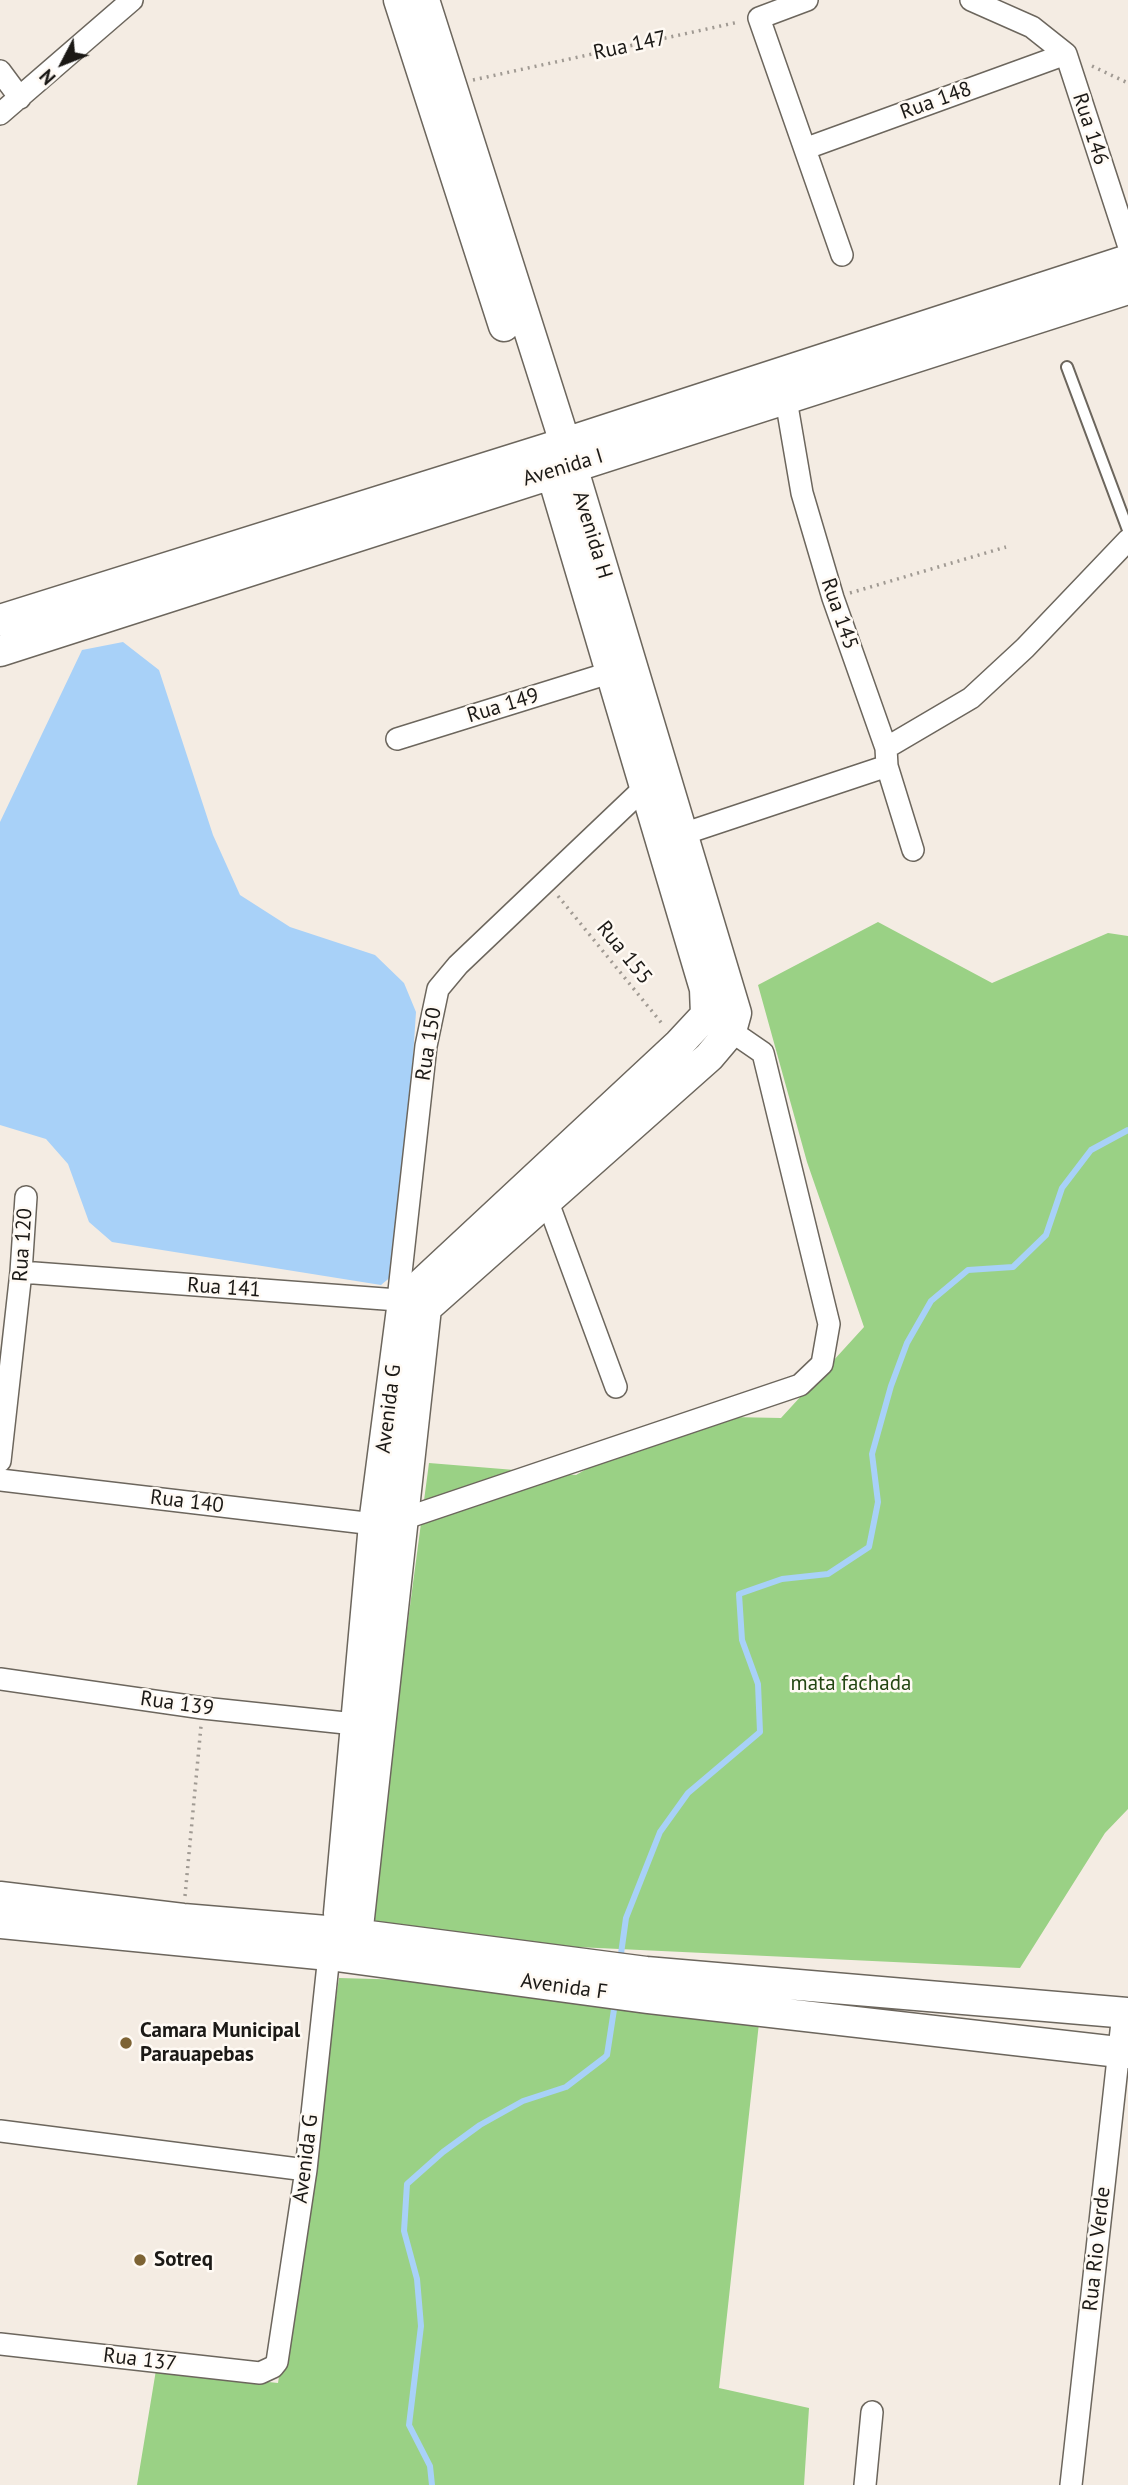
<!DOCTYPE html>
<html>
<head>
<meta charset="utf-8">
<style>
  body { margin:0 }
  #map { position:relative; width:1128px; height:2485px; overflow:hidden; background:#f4ece3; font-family:"PT Sans",sans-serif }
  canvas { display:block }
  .north { position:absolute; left:28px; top:28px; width:70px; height:70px; -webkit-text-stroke:5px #fffaf4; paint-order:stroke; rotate:228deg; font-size:19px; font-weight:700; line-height:28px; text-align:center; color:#1b1916 }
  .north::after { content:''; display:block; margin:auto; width:24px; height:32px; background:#1b1916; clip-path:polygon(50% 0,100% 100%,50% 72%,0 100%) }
</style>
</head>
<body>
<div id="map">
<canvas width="1128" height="2485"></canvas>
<div class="north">N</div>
</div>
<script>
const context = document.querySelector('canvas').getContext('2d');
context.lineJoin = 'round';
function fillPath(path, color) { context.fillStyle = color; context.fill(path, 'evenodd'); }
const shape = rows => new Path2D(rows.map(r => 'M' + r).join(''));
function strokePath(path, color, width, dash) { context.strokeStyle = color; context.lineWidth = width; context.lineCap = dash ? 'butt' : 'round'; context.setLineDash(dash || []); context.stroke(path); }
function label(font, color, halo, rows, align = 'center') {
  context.font = font + ' "PT Sans",sans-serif'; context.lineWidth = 5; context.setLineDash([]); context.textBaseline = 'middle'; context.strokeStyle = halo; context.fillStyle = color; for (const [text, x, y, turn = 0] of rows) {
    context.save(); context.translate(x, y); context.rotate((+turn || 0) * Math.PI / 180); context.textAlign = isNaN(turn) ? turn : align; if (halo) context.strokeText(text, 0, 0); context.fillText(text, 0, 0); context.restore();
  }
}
fillPath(shape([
  [878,922,992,983,1108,933,1128,936,1128,1809,1105,1833,1020,1968,366,1937,429,1463,576,1475,679,1416,781,1418,864,1327,807,1162,758,985],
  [339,1978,409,1980,759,2023,719,2388,809,2408,804,2485,137,2485,156,2370,278,2383]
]), '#9ad185');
fillPath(shape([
  [123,642,159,670,213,835,240,895,290,927,375,955,404,983,416,1012,399,1270,381,1285,112,1242,89,1222,68,1164,46,1139,0,1125,0,822,82,650]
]), '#a8d1f8');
strokePath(shape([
  [620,1961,626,1918,660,1832,688,1793,760,1732,758,1684,742,1640,739,1594,782,1579,828,1574,869,1547,878,1502,872,1454,891,1386,907,1343,931,1301,968,1270,1013,1267,1046,1235,1062,1188,1091,1150,1128,1130],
  [432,2485,430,2466,409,2425,421,2326,417,2279,404,2231,407,2184,443,2152,480,2125,523,2101,566,2087,604,2058,607,2055,615,2003]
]), '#a8d1f8', 6);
const lane = shape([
  [1067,367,1128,530]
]);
const street = shape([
  [807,0,759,18,842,255],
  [971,0,1032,27,1066,54,1128,244],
  [0,71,20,98],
  [0,114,132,0],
  [807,148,1066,54],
  [784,388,802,493,833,598,886,748,887,766,913,850],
  [397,739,609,673],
  [886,748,971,698,1025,648,1128,540],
  [683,834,887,766],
  [547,1200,616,1387],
  [21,1272,398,1300,411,1304],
  [398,1300,426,1046,438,989,458,965,643,789],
  [0,1461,21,1272,26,1197],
  [0,1480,374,1524],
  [403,1519,800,1385,822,1364,829,1324,763,1053,731,1031],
  [0,1679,203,1708,355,1724],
  [0,2131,306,2170],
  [0,2344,260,2373,273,2367,277,2362,306,2170,329,1955],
  [865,2485,872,2412],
  [1071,2485,1123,2013]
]);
const secondary = shape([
  [399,0,504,326],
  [556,487,705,989,706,1015],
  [0,620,565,443,1128,260],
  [0,651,1128,289],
  [0,1897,183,1919,338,1932,646,1972,1128,2013],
  [339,1913,374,1524,403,1301,679,1044,706,1015],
  [0,1923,329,1955,647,1998,1128,2053],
  [357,1936,426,1308,709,1057,731,1031,736,1013,565,443,424,0]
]);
strokePath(lane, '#6c665d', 14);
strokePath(street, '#6c665d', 24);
strokePath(secondary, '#6c665d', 33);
strokePath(shape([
  [1092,66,1128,83],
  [473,80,739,22],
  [850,593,1006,547],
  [558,896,664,1026],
  [185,1896,201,1726]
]), '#a09a93', 3.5, [2, 5]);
strokePath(lane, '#fff', 10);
strokePath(street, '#fff', 21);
strokePath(secondary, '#fff', 30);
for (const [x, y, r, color] of [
  [126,2043,7,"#7d6334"],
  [140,2260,7,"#7d6334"]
]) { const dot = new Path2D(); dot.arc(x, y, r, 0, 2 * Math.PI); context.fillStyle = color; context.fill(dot); strokePath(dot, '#fffaf4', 2.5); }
label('21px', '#1b1916', '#fffaf4', [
  ["Rua 147",630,46,-12],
  ["Rua 148",936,101,-20],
  ["Rua 146",1090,129,72],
  ["Avenida I",563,468,-17],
  ["Avenida H",592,535,73],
  ["Rua 145",839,614,71],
  ["Rua 149",503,706,-17],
  ["Rua 155",624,953,51],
  ["Rua 150",429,1044,-81],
  ["Rua 120",23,1245,-86],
  ["Rua 141",224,1288,4],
  ["Avenida G",389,1409,-83],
  ["Rua 140",187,1502,7],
  ["Rua 139",177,1704,8],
  ["Avenida F",564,1987,8],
  ["Avenida G",306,2159,-83],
  ["Rua Rio Verde",1097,2249,-84],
  ["Rua 137",140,2360,7]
]);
label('21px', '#234612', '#fffaf4', [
  ["mata fachada",851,1684]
]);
label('bold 21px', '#1b1916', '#fffaf4', [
  ["Camara Municipal",140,2031],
  ["Parauapebas",140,2055],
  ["Sotreq",154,2260]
], 'left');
</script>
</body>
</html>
